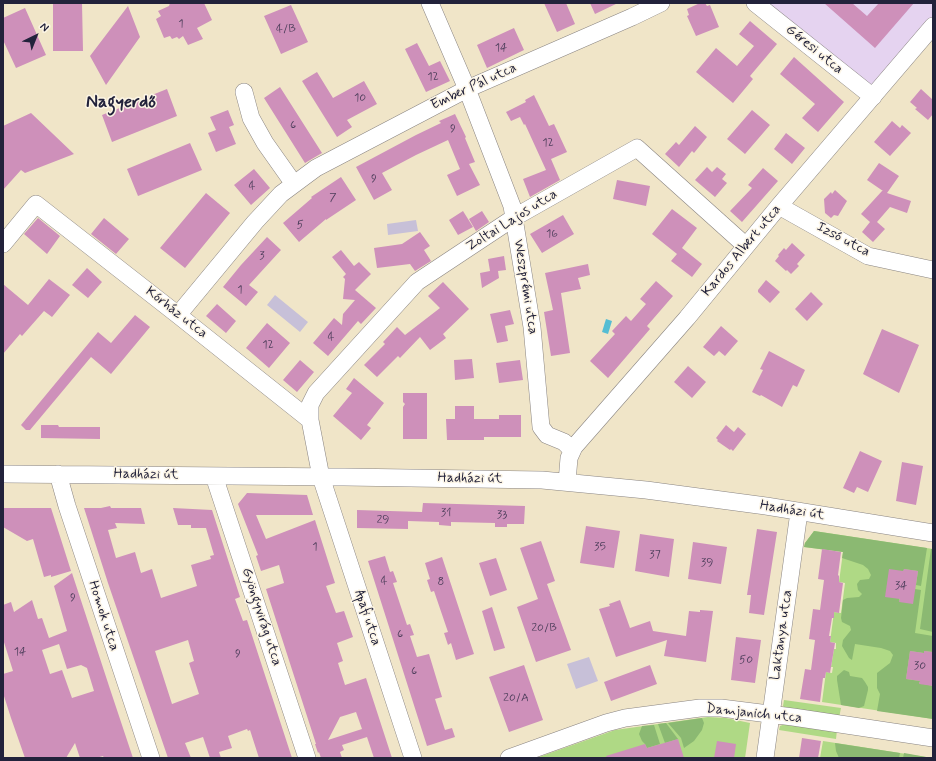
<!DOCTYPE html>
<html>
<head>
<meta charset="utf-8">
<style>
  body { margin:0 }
  #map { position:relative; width:936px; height:761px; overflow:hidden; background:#f0e5c8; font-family:Mynerve,sans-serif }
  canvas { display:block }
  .frame { position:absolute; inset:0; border:4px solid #22223b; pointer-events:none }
  .north { position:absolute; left:16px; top:16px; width:40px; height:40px; -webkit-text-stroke:3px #fcf5e5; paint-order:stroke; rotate:43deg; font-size:11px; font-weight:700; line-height:16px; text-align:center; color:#22223b }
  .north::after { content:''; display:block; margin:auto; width:14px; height:18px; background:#22223b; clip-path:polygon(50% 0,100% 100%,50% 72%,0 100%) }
</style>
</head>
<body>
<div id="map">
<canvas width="936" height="761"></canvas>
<div class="frame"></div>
<div class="north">N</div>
</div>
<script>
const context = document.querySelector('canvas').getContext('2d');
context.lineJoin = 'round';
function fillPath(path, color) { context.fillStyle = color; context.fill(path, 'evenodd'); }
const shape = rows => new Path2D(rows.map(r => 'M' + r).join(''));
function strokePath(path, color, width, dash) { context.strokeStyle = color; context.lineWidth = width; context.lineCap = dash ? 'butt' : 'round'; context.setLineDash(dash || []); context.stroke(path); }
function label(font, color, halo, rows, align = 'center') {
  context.font = font + ' Mynerve,sans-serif'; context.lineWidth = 3; context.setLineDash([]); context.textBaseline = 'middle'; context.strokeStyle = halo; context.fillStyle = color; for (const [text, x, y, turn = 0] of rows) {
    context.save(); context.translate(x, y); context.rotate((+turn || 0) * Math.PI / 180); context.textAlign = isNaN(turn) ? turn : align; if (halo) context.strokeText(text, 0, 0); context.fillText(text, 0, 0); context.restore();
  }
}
fillPath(shape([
  [765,3,933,3,933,16,871,89]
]), '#e5d3f0');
fillPath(shape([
  [416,220,418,231,388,235,387,224],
  [275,295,308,322,300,332,267,305],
  [589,657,598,681,576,689,567,664]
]), '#c7c0d8');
fillPath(shape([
  [814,531,933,549,933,719,822,702,826,672,832,673,833,667,831,667,834,649,836,649,836,643,830,642,834,612,841,613,845,583,839,582,843,552,804,547,805,543],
  [784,700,841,708,839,718,786,709,783,706],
  [708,717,726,718,750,723,745,758,536,758,615,730],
  [785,724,837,730,836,739,779,730,780,726],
  [823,741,932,758,820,758]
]), '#afd985');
fillPath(shape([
  [814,531,927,548,921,586,916,585,918,571,904,569,899,601,915,589,921,590,915,633,933,636,933,652,924,651,924,653,910,651,906,679,920,681,919,683,933,686,933,719,877,711,880,694,877,688,877,673,890,663,893,655,890,651,881,648,855,644,852,660,849,658,842,646,843,640,851,630,850,626,842,622,841,618,843,600,847,598,859,597,862,594,858,590,857,584,860,580,869,579,871,575,868,569,863,565,842,558,843,552,804,547,805,543],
  [931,549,933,549,933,632,920,629],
  [844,670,849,672,850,676,862,678,865,682,868,687,868,690,864,706,859,708,841,705,837,680,837,676],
  [702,718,704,723,702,730,694,741,684,748,681,738,668,723],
  [666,723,678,739,665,743,658,724],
  [654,725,660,744,647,748,645,744,642,741,639,734,642,726],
  [835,743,900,753,899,758,839,758,836,751],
  [904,753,932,758,903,758]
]), '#8bb972');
fillPath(shape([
  [606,319,612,321,608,334,602,332]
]), '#55bdd3');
fillPath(shape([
  [53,3,82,3,83,51,53,51],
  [170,3,204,3,212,20,197,28,203,39,188,45,183,36,179,39,177,37,172,39,170,36,164,38,156,19,161,16,158,11,169,6],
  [544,3,566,3,575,24,557,32],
  [590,3,618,3,595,14],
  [700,3,705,3,707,6,710,5,719,27,696,36,687,16,689,15,687,9],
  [824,3,852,3,867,16,879,3,914,3,875,48],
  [291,5,308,42,281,54,264,16],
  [128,6,140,37,106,85,90,56],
  [25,8,46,55,16,68,3,40,3,18],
  [750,21,777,44,750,76,753,79,733,103,696,72,716,48,737,66,754,46,739,34],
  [514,28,524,50,487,68,477,45],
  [417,43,429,66,440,61,450,81,426,92,405,49],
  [794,57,844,102,818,132,802,118,815,104,780,74],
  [317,72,333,98,364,81,377,104,347,120,352,127,337,137,302,81],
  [280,87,322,153,305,163,264,98],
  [167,89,177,116,112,142,102,115],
  [921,89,933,100,933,114,928,120,915,109,917,108,910,102],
  [534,95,549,126,554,124,567,152,551,159,560,180,530,197,523,179,546,170,525,124,524,125,520,117,511,121,506,112,526,102,525,100],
  [228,110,234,125,229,127,236,144,216,152,208,133,216,130,210,117],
  [752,110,770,125,745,154,727,139],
  [31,113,74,154,25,173,21,170,3,190,3,126],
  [455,114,466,137,465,138,475,162,469,164,480,185,457,196,447,175,460,169,448,140,416,155,382,173,392,190,374,200,356,167,416,135,441,123,439,121],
  [892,121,900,128,902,125,911,133,890,156,874,142],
  [695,126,707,137,694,153,692,151,679,167,665,154,676,142,679,145],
  [786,133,805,148,792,164,774,149],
  [190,143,202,170,138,196,127,169],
  [879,163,899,176,887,193,911,201,907,213,890,207,877,222,885,229,873,242,862,232,870,222,861,214,882,191,883,191,867,180],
  [707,167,712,172,717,167,726,174,722,179,727,183,715,197,695,180],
  [763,168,778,181,742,222,730,211,752,188,748,185],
  [254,169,270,188,251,205,234,185],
  [341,177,356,200,326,220,326,219,299,242,283,223,312,198,311,197],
  [617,180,650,186,646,206,613,199],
  [835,190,847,201,838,216,834,215,831,218,825,213,824,199,831,192,832,194],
  [206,193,230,213,185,268,160,248],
  [672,209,697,228,682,248,702,264,692,277,671,261,677,254,652,234],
  [463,211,473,227,458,235,449,220],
  [482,211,489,222,476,231,469,219],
  [563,215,574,234,542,253,530,234],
  [38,218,60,236,47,254,24,234],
  [104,218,129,239,116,254,91,234],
  [420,232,430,246,424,250,431,261,415,271,410,264,377,268,374,248,402,244],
  [267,237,281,250,249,285,258,292,246,306,223,287,241,265],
  [792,243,805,255,797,264,799,266,791,274,787,270,786,271,775,261,779,256,778,255,784,248,786,250],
  [341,250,354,266,359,262,371,274,355,290,376,308,361,324,358,321,328,356,313,343,334,318,342,325,343,314,355,300,343,299,345,279,343,277,346,274,332,257],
  [504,256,506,270,498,271,499,278,482,288,480,273,490,271,488,259],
  [588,264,590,275,578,278,581,289,561,293,570,353,551,356,544,312,553,310,545,273],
  [87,268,102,282,88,298,72,285],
  [49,279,70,295,52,317,44,311,22,336,20,334,3,354,3,284,28,305],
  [766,280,780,292,770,303,758,292,758,290],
  [656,281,673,296,647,326,650,329,608,378,590,361,615,334,612,331,626,316,631,321,646,304,640,299],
  [443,282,469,309,443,334,446,338,430,350,420,337,400,358,398,356,377,377,364,365,385,344,383,342,397,327,405,335,440,308,428,296],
  [811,292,823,304,807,321,795,309],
  [217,304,236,321,226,333,206,316],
  [510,310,514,324,505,326,508,341,497,343,490,314],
  [135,315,150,327,111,374,91,357,30,430,26,430,21,425,98,332,111,343],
  [267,323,290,343,269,368,246,348],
  [721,326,738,341,725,356,719,351,714,356,703,347],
  [882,329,919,345,899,393,863,374],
  [769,351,805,370,797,387,793,385,782,407,761,395,760,396,752,392,763,370,760,369],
  [472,359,474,378,455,380,454,360],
  [300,360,314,372,297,392,283,380],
  [520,360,523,380,499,383,496,363],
  [688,366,706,382,692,398,674,382],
  [354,378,384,403,367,425,371,428,361,440,333,416,352,393,346,389],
  [403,393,427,393,427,439,403,439,403,407,405,404,403,402],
  [455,406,474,406,474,419,499,419,499,415,521,415,521,437,484,437,484,440,447,440,446,419,455,419],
  [41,425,58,425,59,427,100,427,100,439,41,438],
  [726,425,734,432,738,427,746,434,733,451,731,449,730,450,717,441,718,440,716,438],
  [860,451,882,461,868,492,857,487,854,493,843,488],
  [902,462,923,466,916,505,896,501],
  [247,493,307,495,313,515,256,515,266,539,315,520,335,583,326,586,336,613,344,611,353,637,337,643,343,661,338,663,345,685,366,678,392,758,374,758,367,737,342,745,344,750,340,752,342,758,321,758,319,752,318,753,315,744,316,744,266,589,284,583,279,565,261,571,256,556,258,555,238,504],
  [356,712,362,729,328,740,340,717],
  [423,503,525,506,524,524,507,524,507,527,495,527,495,523,451,522,451,526,439,525,439,522,408,521,408,529,357,528,357,510,422,512],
  [110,506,111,508,141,508,145,524,115,523,117,528,108,530,116,558,135,552,141,573,152,569,161,598,197,586,191,565,211,559,210,556,214,555,206,528,191,528,191,525,178,525,173,508,212,510,240,597,235,599,243,621,247,620,292,758,259,758,250,730,248,731,247,729,228,736,232,748,219,752,221,758,210,758,203,737,185,743,191,758,168,758,108,583,84,508,101,508],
  [188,640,194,661,189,663,199,694,172,704,155,651],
  [3,508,51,508,71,571,51,577,51,575,44,577,33,539,27,541,3,527],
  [586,526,620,531,614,568,580,563],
  [757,529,777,532,764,615,749,613,751,595,747,595],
  [640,534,674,539,669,577,635,571],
  [541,541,555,581,547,584,571,650,536,662,517,607,538,599,520,548],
  [693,542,727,547,721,584,688,579],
  [822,549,841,552,838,575,839,576,839,582,843,583,839,613,834,612,834,618,832,618,829,636,831,636,830,642,835,643,830,673,826,672,825,678,823,678,820,702,800,699,805,669,811,670,815,640,809,639,813,609,820,610,824,580,818,579],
  [385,556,390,572,393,571,397,582,393,583,407,625,410,624,414,635,410,636,417,657,429,654,442,697,435,699,445,730,452,728,455,737,427,746,368,561],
  [442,557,474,654,456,660,451,643,448,645,444,633,448,632,434,591,431,592,427,580,430,579,425,563],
  [496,558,507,590,490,596,479,563],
  [889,569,903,571,904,569,918,571,913,604,899,602,900,599,885,597],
  [72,573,109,686,133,758,104,758,103,756,96,758,80,758,75,743,66,758,25,758,11,718,3,693,3,674,13,671,3,639,3,605,11,602,14,612,32,600,38,619,42,618,49,638,67,631,54,586],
  [59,644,67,669,81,665,87,668,94,691,72,698,62,670,50,674,42,650],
  [620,600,630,628,650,621,653,631,686,636,689,611,700,612,700,610,713,611,706,662,664,656,667,640,616,657,599,609,610,606,609,604],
  [492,607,505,648,494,651,482,611],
  [736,637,761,640,755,683,731,680],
  [910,651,924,653,924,651,933,652,933,686,919,684,920,681,906,679],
  [524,665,543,720,509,732,489,677],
  [650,665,657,684,611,701,604,682],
  [802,738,821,741,818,758,799,758],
  [678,739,684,758,607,758,606,756,645,744,647,748],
  [717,741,736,744,734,758,714,758]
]), '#ce90ba');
const minor = shape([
  [430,3,467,89,512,206,532,327,541,427,547,435,564,442,572,450],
  [755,3,873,97],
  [244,92,251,118,265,143,294,184],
  [779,206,868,256,933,270],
  [3,244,36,204,178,315,310,420,321,477,413,758],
  [178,315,255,222,281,194,316,168,467,89,632,17,661,3],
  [310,420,310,405,316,393,417,282,515,217,637,148,746,246],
  [3,474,344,477,542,480,646,490,766,506,933,533],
  [58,474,67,506,151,758],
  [214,476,307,758],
  [567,482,569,458,574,447,687,318,779,206,933,26],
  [509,758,606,723,625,718,700,708,721,708,793,717,933,738],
  [765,758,799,512]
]);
strokePath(minor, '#898482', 18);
strokePath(minor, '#fff', 17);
label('12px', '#4d3e5b', null, [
  ["1",181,24],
  ["4/B",286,29],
  ["14",501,48],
  ["12",433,77],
  ["10",360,98],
  ["6",293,125],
  ["9",453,129],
  ["12",548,143],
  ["9",374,179],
  ["4",252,186],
  ["7",333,198],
  ["5",300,225],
  ["16",552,234],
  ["3",262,256],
  ["1",240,290],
  ["4",331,337],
  ["12",268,345],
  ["31",446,513],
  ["33",502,515],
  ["29",383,520],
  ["1",315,547],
  ["35",600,547],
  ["37",655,555],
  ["39",707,563],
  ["4",384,581],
  ["8",441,582],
  ["34",901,586],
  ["9",73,598],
  ["20/B",544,628],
  ["6",400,634],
  ["14",20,652],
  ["9",238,654],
  ["50",746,660],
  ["30",920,666],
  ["6",414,671],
  ["20/A",516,698]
]);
label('14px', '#22223b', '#fcf5e5', [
  ["Géresi utca",814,50,39],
  ["Ember Pál utca",474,87,-25],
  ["Zoltai Lajos utca",512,221,-32],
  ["Izsó utca",843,240,28],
  ["Kardos Albert utca",742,251,-50],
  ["Weszprémi utca",525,287,81],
  ["Kórház utca",176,313,38],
  ["Hadházi út",146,475,1],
  ["Hadházi út",470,479,1],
  ["Hadházi út",792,511,9],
  ["Homok utca",103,616,72],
  ["Gyöngyvirág utca",261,617,72],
  ["Apafi utca",367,618,72],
  ["Laktanya utca",782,635,-82],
  ["Damjanich utca",754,714,6]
]);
label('bold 18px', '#22223b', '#fcf5e5', [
  ["Nagyerdő",121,103]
]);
</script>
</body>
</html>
